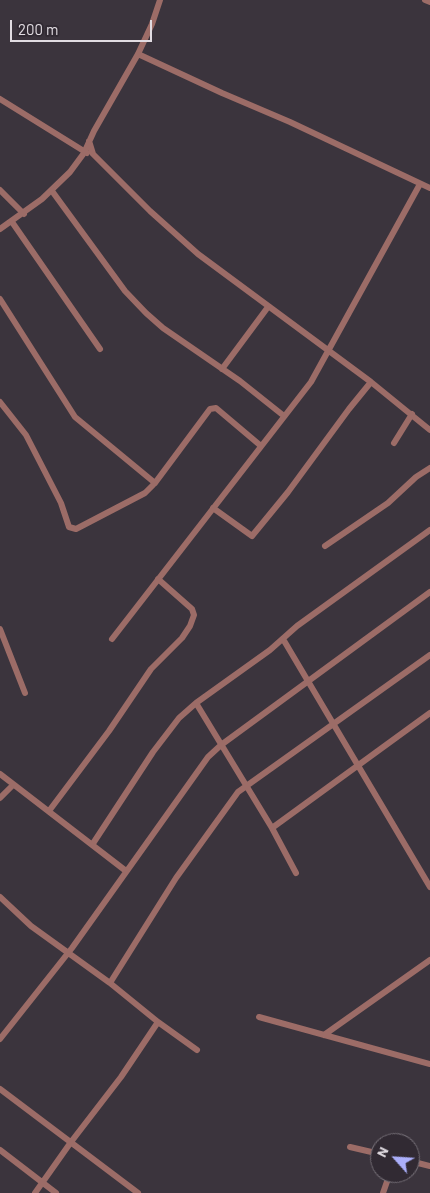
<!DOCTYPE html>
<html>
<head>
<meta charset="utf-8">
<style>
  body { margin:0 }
  #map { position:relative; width:430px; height:1193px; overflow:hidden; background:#3b343d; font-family:Barlow,sans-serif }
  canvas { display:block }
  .north { position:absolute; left:370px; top:1133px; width:50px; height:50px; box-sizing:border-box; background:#312a33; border:1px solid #777179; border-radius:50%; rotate:296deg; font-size:14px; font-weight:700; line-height:20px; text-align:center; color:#e1dce2 }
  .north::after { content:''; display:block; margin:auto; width:18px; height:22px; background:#abaffb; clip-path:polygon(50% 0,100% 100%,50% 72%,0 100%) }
  .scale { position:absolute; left:10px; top:20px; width:142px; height:22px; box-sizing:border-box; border:2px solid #e1dce2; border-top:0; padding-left:6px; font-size:15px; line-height:18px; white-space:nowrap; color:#e1dce2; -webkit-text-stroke:4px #312a33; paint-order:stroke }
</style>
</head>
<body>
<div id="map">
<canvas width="430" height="1193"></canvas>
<div class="north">N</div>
<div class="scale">200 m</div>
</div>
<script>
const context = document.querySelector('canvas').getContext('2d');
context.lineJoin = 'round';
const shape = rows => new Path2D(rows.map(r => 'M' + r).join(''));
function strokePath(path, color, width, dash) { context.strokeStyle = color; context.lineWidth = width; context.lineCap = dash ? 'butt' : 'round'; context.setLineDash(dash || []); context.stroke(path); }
strokePath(shape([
  [425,0,430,2],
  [138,54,222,93,290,122,430,188],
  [0,99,87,153],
  [89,141,93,154,150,211,198,254,371,382,430,430],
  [0,190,24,214],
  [52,191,125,291,146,313,163,328,240,381,284,416],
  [12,222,100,349],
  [0,229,42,199,70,172,84,153,94,131,138,54,152,24,160,0],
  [0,299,75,417,155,483],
  [222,369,268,307],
  [0,402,26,435,61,503,69,527,76,529,145,493,155,483,210,409,216,408,261,446],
  [394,443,412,414],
  [213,508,252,536,288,492,349,409,371,382],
  [325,546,388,503,416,477,430,468],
  [0,629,25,693],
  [112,639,311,382,420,184],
  [283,639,430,887],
  [196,703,272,828,296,873],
  [0,774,126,871],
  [0,798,13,785],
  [49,811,109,731,151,669,182,638,190,626,194,615,192,609,158,579],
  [272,828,430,713],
  [92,845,153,752,179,718,196,703,270,650,297,626,430,530],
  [0,897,31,926,110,983,158,1022,197,1050],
  [110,983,176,878,238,792,430,655],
  [259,1017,430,1064],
  [324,1035,430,960],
  [0,1039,72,948,208,757,221,745,430,592],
  [0,1089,138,1193],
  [350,1147,380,1154],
  [0,1150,56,1193],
  [410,1161,430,1166],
  [35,1193,71,1142,121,1077,158,1022],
  [383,1193,390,1173]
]), '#9c6c67', 6);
</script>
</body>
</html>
